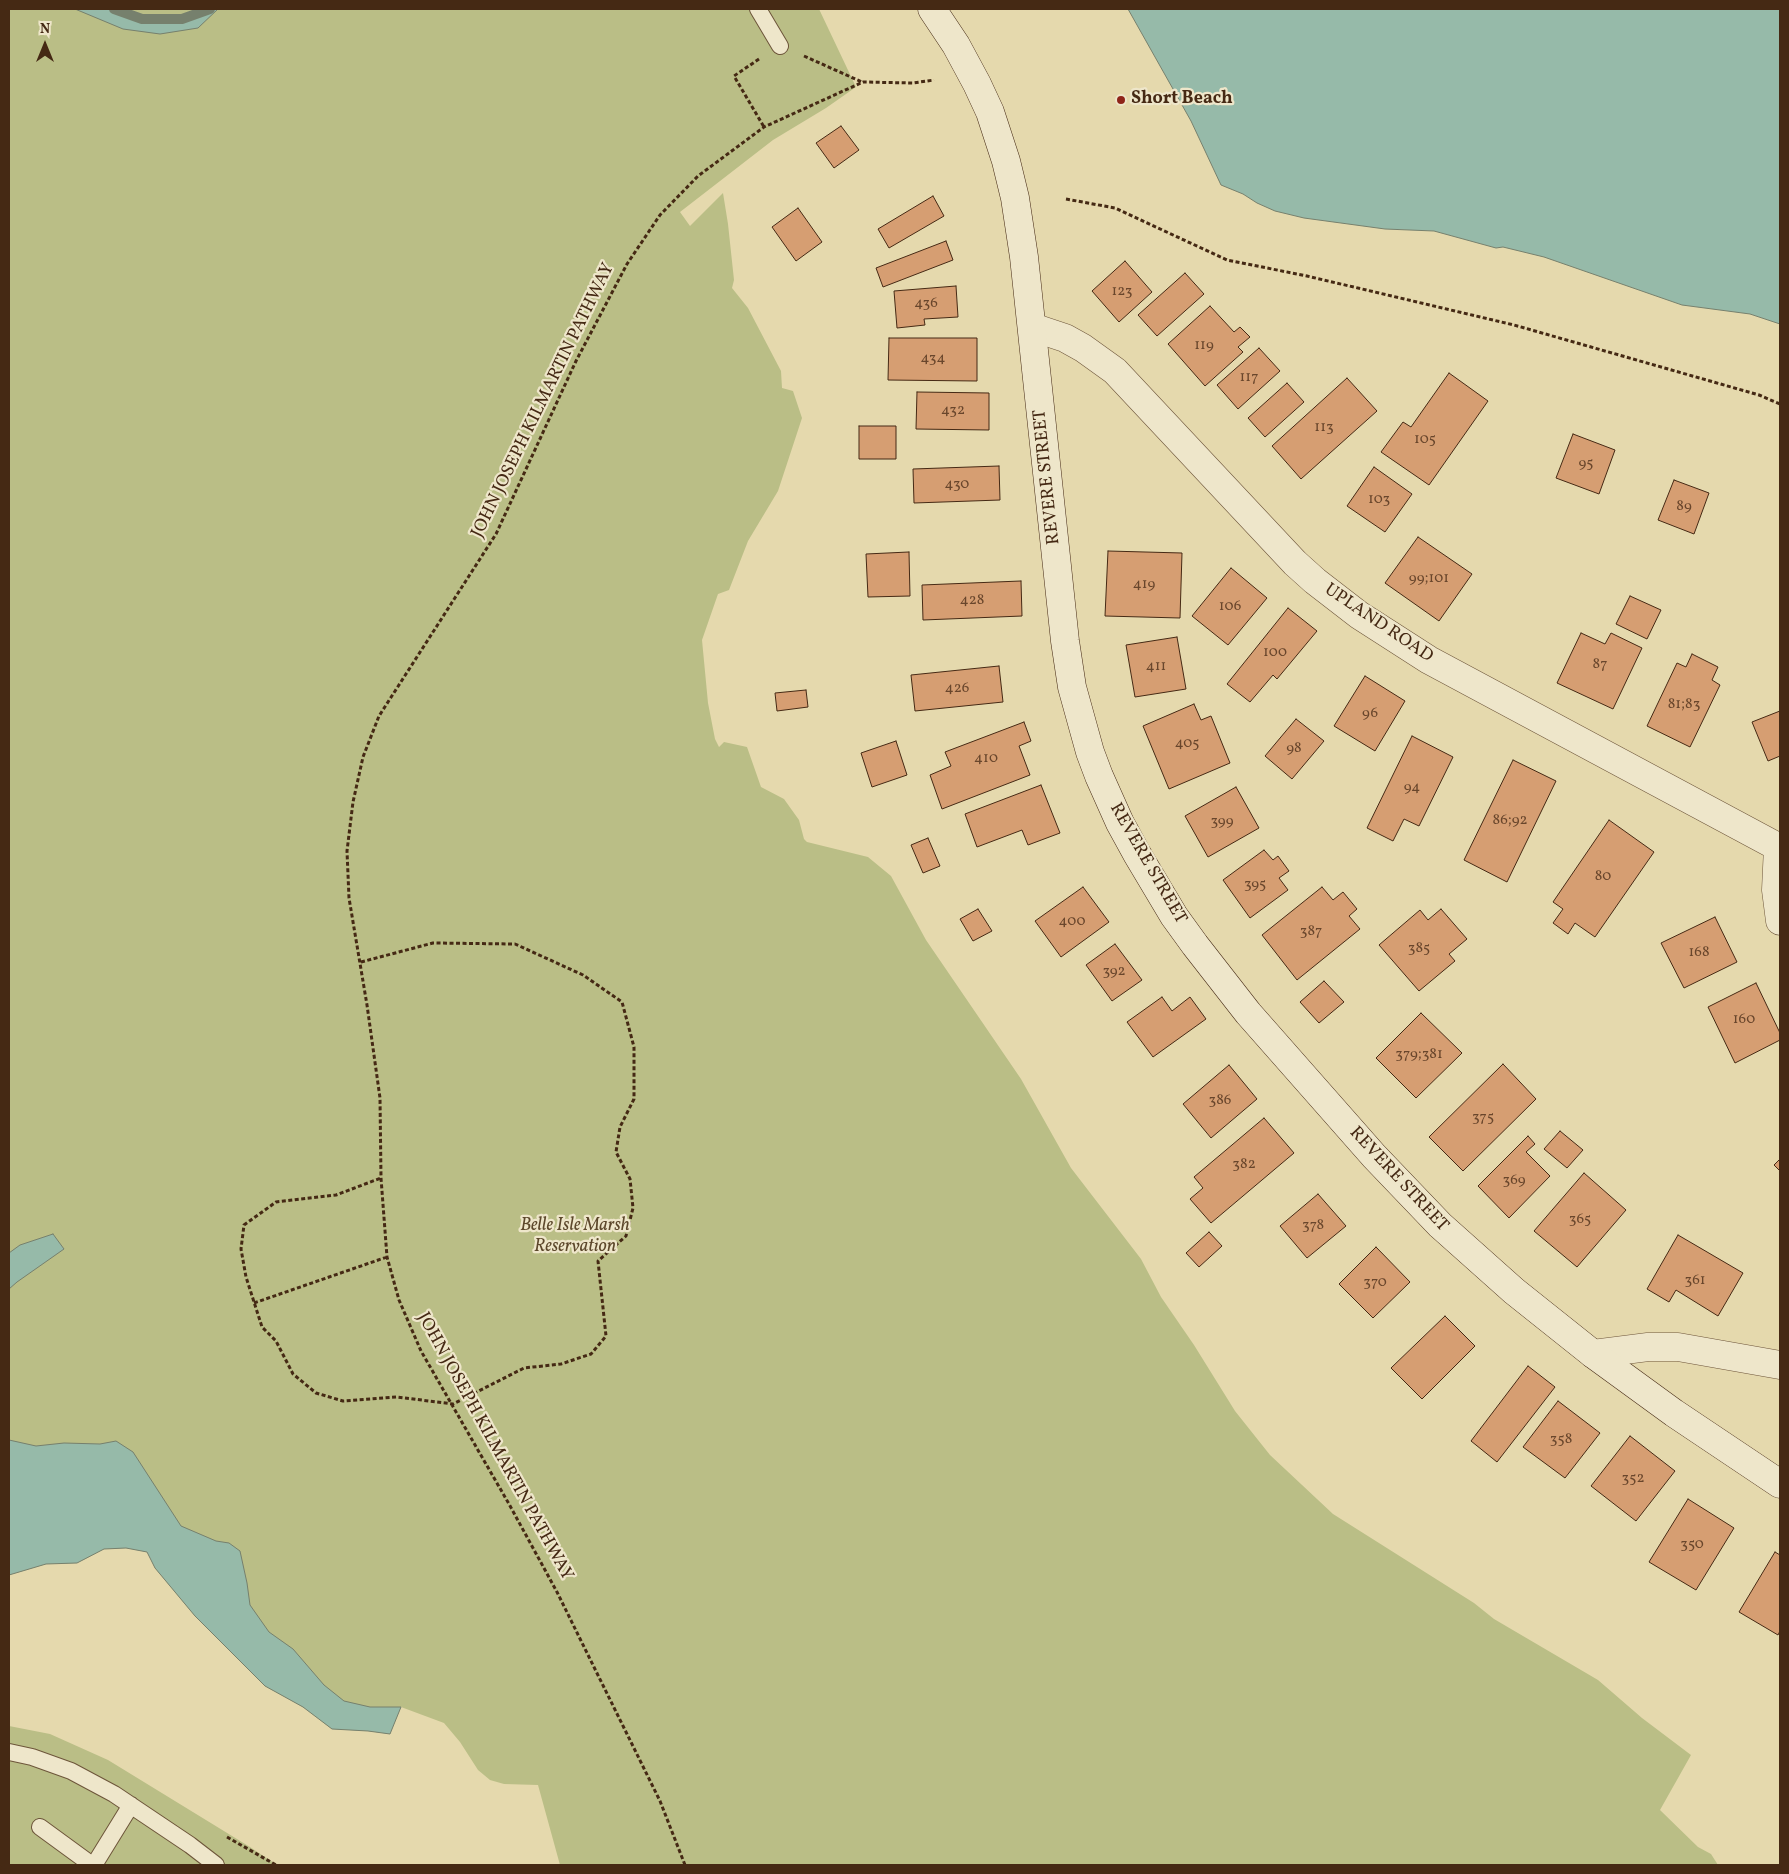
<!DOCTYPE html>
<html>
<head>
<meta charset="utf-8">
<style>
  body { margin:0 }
  #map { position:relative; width:1789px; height:1874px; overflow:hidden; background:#e5d9ad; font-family:Vollkorn,serif }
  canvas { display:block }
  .frame { position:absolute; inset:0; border:10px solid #452914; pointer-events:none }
  .north { position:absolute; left:20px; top:20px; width:50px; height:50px; -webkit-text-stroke:4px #eee6ca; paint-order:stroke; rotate:0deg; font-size:14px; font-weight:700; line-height:20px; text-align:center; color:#452914 }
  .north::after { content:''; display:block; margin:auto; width:18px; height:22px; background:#452914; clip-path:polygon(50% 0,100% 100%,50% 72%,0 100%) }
</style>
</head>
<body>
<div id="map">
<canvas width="1789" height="1874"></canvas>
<div class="frame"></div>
<div class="north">N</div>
</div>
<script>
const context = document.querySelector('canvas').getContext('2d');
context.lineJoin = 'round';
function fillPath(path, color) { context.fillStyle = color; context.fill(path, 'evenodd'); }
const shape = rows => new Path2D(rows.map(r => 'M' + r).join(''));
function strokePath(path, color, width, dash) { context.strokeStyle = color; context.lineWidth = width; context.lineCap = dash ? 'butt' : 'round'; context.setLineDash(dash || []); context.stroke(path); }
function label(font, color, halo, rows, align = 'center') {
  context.font = font + ' Vollkorn,serif'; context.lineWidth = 4.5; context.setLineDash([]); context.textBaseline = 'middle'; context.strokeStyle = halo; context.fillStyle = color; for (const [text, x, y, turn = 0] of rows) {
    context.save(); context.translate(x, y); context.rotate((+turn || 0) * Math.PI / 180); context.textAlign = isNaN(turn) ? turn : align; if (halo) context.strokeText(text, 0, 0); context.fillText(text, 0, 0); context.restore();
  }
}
fillPath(shape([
  [9,9,819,9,856,87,826,108,773,140,680,212,690,226,723,193,728,224,734,280,732,288,748,308,781,371,782,388,793,391,802,418,778,491,748,541,729,590,718,594,702,640,708,703,715,739,719,747,724,742,747,747,761,787,784,799,799,820,804,839,807,842,868,857,891,876,926,940,1021,1079,1071,1168,1141,1259,1161,1297,1194,1345,1235,1411,1270,1455,1333,1514,1474,1603,1494,1619,1598,1680,1642,1718,1691,1755,1660,1810,1698,1847,1711,1854,1718,1865,560,1865,538,1785,504,1784,490,1780,478,1770,460,1742,444,1723,401,1707,390,1734,368,1731,332,1729,303,1707,265,1686,195,1616,155,1568,148,1552,126,1548,104,1549,77,1563,46,1564,9,1575],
  [9,1726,50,1734,108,1760,250,1847,277,1865,9,1865]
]), '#babe86');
const water = shape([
  [75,9,111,9,120,15,152,21,175,19,200,14,209,9,218,9,198,28,160,34,123,29,75,9],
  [1128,9,1780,9,1780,324,1750,314,1682,305,1544,257,1503,247,1496,248,1434,231,1385,229,1304,218,1275,211,1257,203,1243,194,1221,185,1191,121,1128,9],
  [53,1234,64,1249,17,1282,9,1289,9,1253,20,1245,53,1234],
  [9,1440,36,1446,64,1443,100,1444,116,1441,133,1452,181,1526,216,1541,229,1543,240,1551,247,1583,250,1605,269,1632,293,1649,324,1685,344,1701,370,1707,401,1707,390,1734,368,1731,332,1729,303,1707,265,1686,195,1616,155,1568,147,1552,126,1548,104,1549,77,1563,46,1564,9,1575,9,1440]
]);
fillPath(water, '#96baa9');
strokePath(water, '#76806d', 1);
strokePath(shape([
  [114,9,142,19,182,19,210,9]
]), '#76806d', 10);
const building = shape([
  [841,126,859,150,834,168,816,143,841,126],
  [933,196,944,216,889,248,878,229,933,196],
  [798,208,822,242,796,261,772,227,798,208],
  [946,241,953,260,883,287,876,268,946,241],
  [1125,261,1152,292,1119,322,1092,291,1125,261],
  [1185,273,1204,294,1157,336,1138,315,1185,273],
  [956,286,958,317,924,319,925,325,897,328,894,291,956,286],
  [1210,306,1234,332,1240,327,1250,337,1238,347,1243,352,1205,386,1168,344,1210,306],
  [889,338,977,338,977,381,888,380,889,338],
  [1259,348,1280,371,1238,409,1217,385,1259,348],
  [1449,373,1488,401,1429,485,1381,452,1403,422,1411,427,1449,373],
  [1347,378,1377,411,1301,479,1272,446,1347,378],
  [1287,383,1304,402,1265,437,1248,418,1287,383],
  [917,392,989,393,989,430,916,429,917,392],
  [859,426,896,426,896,459,859,459,859,426],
  [1573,434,1615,450,1599,494,1556,478,1573,434],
  [999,466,1000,500,914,503,913,469,999,466],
  [1374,467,1412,494,1385,532,1347,506,1374,467],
  [1674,480,1709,493,1694,534,1658,520,1674,480],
  [1418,537,1472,574,1439,621,1385,583,1418,537],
  [1108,551,1182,553,1180,618,1105,616,1108,551],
  [909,552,910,596,868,597,866,554,909,552],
  [1231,568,1267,598,1228,645,1192,616,1231,568],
  [1021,581,1022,616,923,620,922,585,1021,581],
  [1630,596,1661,610,1647,639,1616,624,1630,596],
  [1288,608,1317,631,1277,679,1273,675,1250,702,1227,684,1288,608],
  [1581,633,1605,644,1611,633,1642,648,1613,709,1557,683,1581,633],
  [1177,637,1186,689,1135,697,1126,645,1177,637],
  [1692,654,1718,667,1712,680,1720,685,1690,747,1647,726,1677,663,1686,667,1692,654],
  [999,666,1003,702,915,711,911,675,999,666],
  [1365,676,1405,701,1375,751,1334,726,1365,676],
  [806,690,808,707,777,711,775,693,806,690],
  [1194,704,1201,720,1211,716,1230,763,1169,789,1143,726,1194,704],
  [1780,711,1780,756,1768,761,1752,722,1780,711],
  [1296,719,1324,741,1292,779,1265,756,1296,719],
  [1024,722,1031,741,1019,746,1030,775,942,809,930,775,951,766,945,752,1024,722],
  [1412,736,1453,757,1419,826,1404,819,1393,841,1367,828,1412,736],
  [896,741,907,775,872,787,861,753,896,741],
  [1513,760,1556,781,1507,882,1464,860,1513,760],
  [1041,785,1060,833,1028,845,1022,830,977,847,965,814,1041,785],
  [1236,787,1259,828,1208,857,1185,816,1236,787],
  [1609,820,1654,852,1595,937,1575,923,1568,934,1553,923,1563,909,1553,902,1609,820],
  [928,838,940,866,923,873,911,845,928,838],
  [1264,850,1273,860,1278,856,1289,871,1279,878,1288,890,1250,918,1223,880,1264,850],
  [1083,887,1109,922,1061,957,1035,921,1083,887],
  [1322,887,1333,900,1343,892,1357,909,1349,916,1360,929,1297,980,1262,935,1322,887],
  [978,909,992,931,973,941,960,919,978,909],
  [1441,909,1467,939,1449,954,1455,961,1419,991,1379,945,1420,910,1428,920,1441,909],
  [1715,917,1737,962,1684,988,1661,943,1715,917],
  [1115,944,1142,980,1112,1001,1086,965,1115,944],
  [1324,981,1344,1002,1319,1023,1300,1002,1324,981],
  [1756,983,1780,1033,1780,1040,1735,1063,1708,1007,1756,983],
  [1162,997,1172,1011,1190,997,1206,1019,1153,1057,1127,1022,1162,997],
  [1421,1013,1462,1053,1416,1098,1376,1058,1421,1013],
  [1503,1064,1536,1099,1463,1171,1429,1137,1503,1064],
  [1229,1065,1257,1099,1211,1138,1183,1104,1229,1065],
  [1264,1118,1294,1153,1211,1223,1190,1199,1203,1188,1194,1177,1264,1118],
  [1560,1131,1583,1150,1567,1168,1544,1149,1560,1131],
  [1528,1136,1535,1144,1526,1152,1550,1176,1509,1218,1478,1186,1528,1136],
  [1780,1159,1780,1171,1774,1165,1780,1159],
  [1584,1173,1626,1210,1577,1267,1534,1231,1584,1173],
  [1318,1194,1346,1226,1307,1258,1280,1226,1318,1194],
  [1209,1232,1222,1246,1199,1267,1186,1253,1209,1232],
  [1678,1235,1743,1273,1718,1316,1676,1290,1669,1302,1647,1289,1678,1235],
  [1376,1247,1410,1282,1373,1318,1339,1284,1376,1247],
  [1445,1316,1475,1346,1422,1399,1391,1368,1445,1316],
  [1528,1366,1555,1387,1497,1462,1471,1441,1528,1366],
  [1558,1401,1600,1433,1565,1478,1523,1447,1558,1401],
  [1630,1436,1675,1471,1636,1521,1591,1486,1630,1436],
  [1688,1499,1734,1528,1696,1590,1649,1562,1688,1499],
  [1775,1552,1780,1555,1780,1631,1778,1635,1739,1612,1775,1552]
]);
fillPath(building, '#d69e72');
strokePath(building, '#452914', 1);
const service = shape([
  [758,9,780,46],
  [9,1752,32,1757,71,1771,114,1794,190,1845,216,1865],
  [40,1827,92,1865],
  [94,1865,131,1805]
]);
const minor = shape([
  [1032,327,1065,338,1083,348,1115,371,1295,563,1315,581,1359,615,1429,660,1778,847],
  [1778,847,1776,890,1780,921],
  [1593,1354,1648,1347,1678,1347,1780,1365]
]);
const secondary = shape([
  [932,9,956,45,977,84,990,112,1006,161,1015,198,1024,257,1065,641,1072,687,1090,752,1099,776,1120,823,1137,854,1174,916,1195,945,1248,1013,1374,1156,1440,1225,1514,1291,1593,1354,1674,1413,1780,1484]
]);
strokePath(service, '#6d553a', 18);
strokePath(minor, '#6d553a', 29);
strokePath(secondary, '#452914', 29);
strokePath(shape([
  [804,56,862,82],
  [759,59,734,76,764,127],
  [1066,199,1115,208,1227,260,1307,276,1514,325,1759,395,1780,404],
  [361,962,433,943,515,944,583,975,622,1002,634,1047,634,1099,620,1127,616,1152,630,1179,633,1208,626,1236,598,1261,606,1336,591,1354,561,1364,524,1368,453,1404,397,1397,343,1401,316,1393,293,1374,276,1341,262,1327,246,1277,241,1249,244,1225,276,1202,336,1195,381,1178],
  [254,1303,387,1257],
  [227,1837,276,1865],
  [685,1865,660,1801,557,1592,509,1504,421,1351,399,1300,387,1257,381,1178,380,1098,367,1005,349,898,347,851,353,802,363,757,379,716,496,534,576,361,627,264,660,215,698,176,764,127,863,82,913,83,934,80]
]), '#452914', 3, [4, 2.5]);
strokePath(service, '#eee6ca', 16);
strokePath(minor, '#eee6ca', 28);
strokePath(secondary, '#eee6ca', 28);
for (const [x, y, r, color] of [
  [1121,100,5,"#8f2418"]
]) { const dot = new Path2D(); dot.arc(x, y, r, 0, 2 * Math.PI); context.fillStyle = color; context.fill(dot); strokePath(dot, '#eee6ca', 2); }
label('15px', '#69462c', null, [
  ["123",1122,292],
  ["436",926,304],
  ["119",1204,346],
  ["434",933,359],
  ["117",1249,378],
  ["432",953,411],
  ["113",1324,428],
  ["105",1425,440],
  ["95",1586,464],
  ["430",957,485],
  ["103",1379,500],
  ["89",1684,507],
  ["99;101",1429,579],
  ["419",1144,585],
  ["428",972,601],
  ["106",1230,607],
  ["100",1275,653],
  ["87",1600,665],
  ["411",1156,667],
  ["426",957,689],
  ["81;83",1684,705],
  ["96",1370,714],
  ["405",1187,744],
  ["98",1294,749],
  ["410",986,759],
  ["94",1412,788],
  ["86;92",1510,821],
  ["399",1222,822],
  ["80",1603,877],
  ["395",1255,885],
  ["400",1072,922],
  ["387",1311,932],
  ["385",1419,949],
  ["168",1699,953],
  ["392",1114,972],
  ["160",1744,1020],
  ["379;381",1419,1055],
  ["386",1220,1101],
  ["375",1483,1118],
  ["382",1244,1165],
  ["369",1514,1181],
  ["365",1580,1220],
  ["378",1313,1226],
  ["361",1695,1281],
  ["370",1375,1283],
  ["358",1561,1440],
  ["352",1633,1479],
  ["350",1692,1545]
]);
label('bold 18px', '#452914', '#eee6ca', [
  ["Short Beach",1131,100]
], 'left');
label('18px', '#452914', '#eee6ca', [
  ["JOHN JOSEPH KILMARTIN PATHWAY",544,401,-64],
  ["REVERE STREET",1048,477,-96],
  ["UPLAND ROAD",1378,624,34],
  ["REVERE STREET",1147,864,60],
  ["REVERE STREET",1398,1180,47],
  ["JOHN JOSEPH KILMARTIN PATHWAY",494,1447,61]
]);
label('italic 18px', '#5c472b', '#eee6ca', [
  ["Belle Isle Marsh",575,1227],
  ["Reservation",575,1248]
]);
</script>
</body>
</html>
